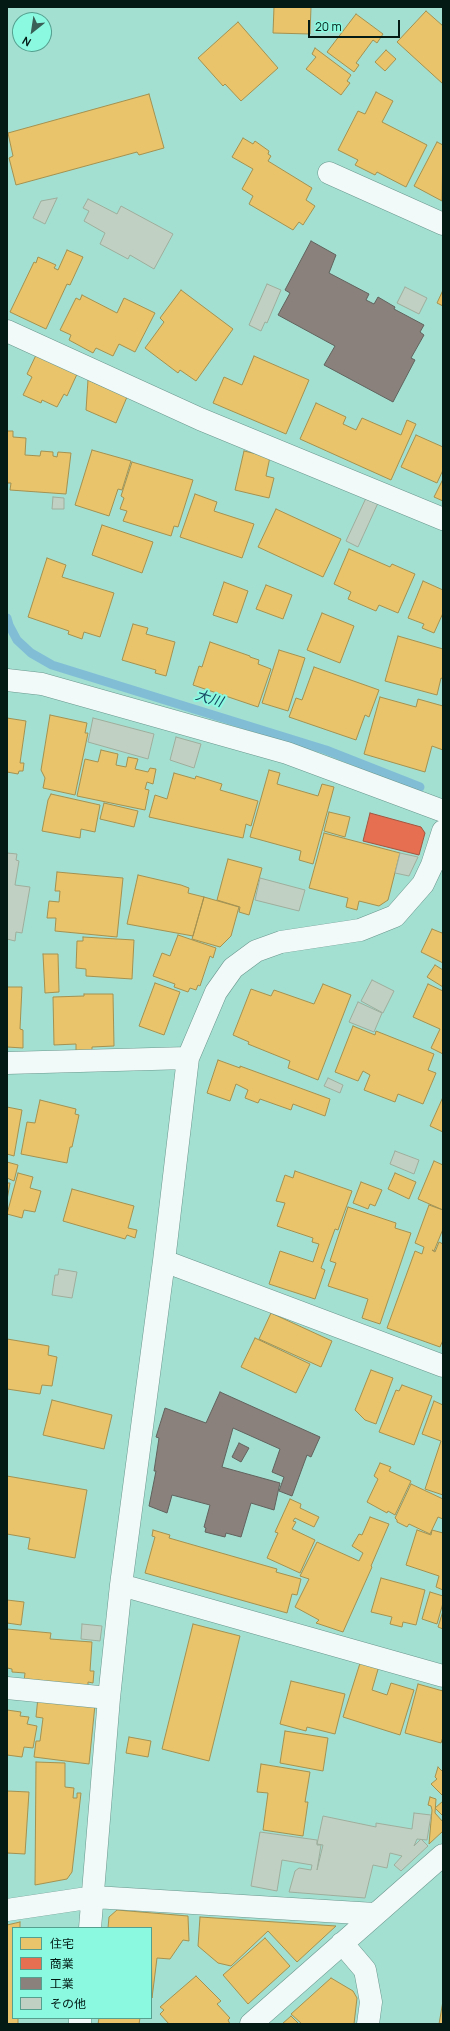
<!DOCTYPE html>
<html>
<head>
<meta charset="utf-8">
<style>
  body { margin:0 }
  #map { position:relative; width:450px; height:2031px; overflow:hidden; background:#a3e0d2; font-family:Manrope,"Noto Sans JP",sans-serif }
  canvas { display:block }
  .frame { position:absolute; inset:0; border:8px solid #021914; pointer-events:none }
  .legend { position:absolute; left:12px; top:1927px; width:140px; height:92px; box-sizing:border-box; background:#8af9e0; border:1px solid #549f8e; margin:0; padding:5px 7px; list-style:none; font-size:12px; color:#021914 }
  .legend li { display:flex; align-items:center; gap:8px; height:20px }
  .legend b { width:20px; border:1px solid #549f8e }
  .north { position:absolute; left:12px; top:12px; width:40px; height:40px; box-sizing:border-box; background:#8af9e0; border:1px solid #549f8e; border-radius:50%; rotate:210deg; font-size:11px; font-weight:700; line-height:16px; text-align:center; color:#021914 }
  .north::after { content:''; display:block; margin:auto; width:14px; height:18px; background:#3a5f56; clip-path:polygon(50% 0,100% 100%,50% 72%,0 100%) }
  .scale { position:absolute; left:308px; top:20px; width:92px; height:18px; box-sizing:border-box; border:2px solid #021914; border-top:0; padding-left:5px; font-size:12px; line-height:14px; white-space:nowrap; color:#021914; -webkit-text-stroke:3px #8af9e0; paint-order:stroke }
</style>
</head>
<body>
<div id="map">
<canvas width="450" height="2031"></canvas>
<div class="frame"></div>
<ul class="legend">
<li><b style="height:11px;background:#e9c46a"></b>住宅</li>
<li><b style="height:11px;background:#e76f51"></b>商業</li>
<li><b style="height:11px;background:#8a817c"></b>工業</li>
<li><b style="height:11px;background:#c0d1c3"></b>その他</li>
</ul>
<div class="north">N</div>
<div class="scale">20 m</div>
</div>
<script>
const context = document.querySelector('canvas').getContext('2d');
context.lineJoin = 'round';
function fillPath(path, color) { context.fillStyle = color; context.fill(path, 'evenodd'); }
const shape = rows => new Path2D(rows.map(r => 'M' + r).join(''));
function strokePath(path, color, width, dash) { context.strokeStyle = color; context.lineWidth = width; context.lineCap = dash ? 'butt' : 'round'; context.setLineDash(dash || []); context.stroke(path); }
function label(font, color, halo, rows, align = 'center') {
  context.font = font + ' Manrope,"Noto Sans JP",sans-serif'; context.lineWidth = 4; context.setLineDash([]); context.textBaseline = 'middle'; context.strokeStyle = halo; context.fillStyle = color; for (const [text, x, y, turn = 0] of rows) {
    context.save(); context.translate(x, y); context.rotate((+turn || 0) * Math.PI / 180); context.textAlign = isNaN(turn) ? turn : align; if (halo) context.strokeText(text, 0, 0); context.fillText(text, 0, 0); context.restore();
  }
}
const homes = shape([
  [274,7,311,7,310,34,273,33,274,7],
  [426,11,443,26,443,84,397,42,426,11],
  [356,14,383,34,377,43,373,40,356,63,359,65,354,72,327,52,356,14],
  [238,22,278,68,241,101,225,84,223,86,198,58,238,22],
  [315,48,351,75,347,81,350,83,341,95,306,69,316,57,312,54,315,48],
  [386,50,396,59,385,71,375,62,386,50],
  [376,92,393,101,382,122,427,145,406,187,377,172,375,175,355,165,358,160,338,150,358,111,365,114,376,92],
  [149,94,164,148,139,155,137,152,16,185,9,158,13,156,8,133,149,94],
  [243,138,253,144,255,141,269,151,268,154,271,156,268,161,312,188,306,200,315,206,303,225,299,222,293,230,249,204,253,196,242,189,253,169,232,157,243,138],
  [437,142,443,145,442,201,414,186,437,142],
  [67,250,83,257,70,285,67,284,46,329,10,312,34,262,36,263,38,257,56,265,54,268,58,270,67,250],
  [181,290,233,329,196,381,180,370,178,373,145,348,164,322,160,318,181,290],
  [443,290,443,306,437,303,443,290],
  [82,295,117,313,124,298,155,313,135,352,119,344,113,356,96,348,93,353,69,340,71,335,60,330,76,298,80,300,82,295],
  [37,353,78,372,67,396,64,394,57,407,42,400,41,403,23,395,32,377,27,374,37,353],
  [254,356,309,380,286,434,213,403,224,377,242,385,254,356],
  [88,380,127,397,116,423,86,410,88,380],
  [316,403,346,417,343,424,356,430,362,418,401,435,407,420,416,424,391,480,300,439,316,403],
  [7,431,13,431,13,437,26,438,25,455,40,456,41,451,53,452,53,456,57,457,58,452,71,453,66,494,10,490,11,483,7,483,7,431],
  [416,435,443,447,443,470,437,483,401,467,416,435],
  [92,450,131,461,122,490,118,489,109,516,75,505,92,450],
  [244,451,270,457,266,476,274,478,269,498,235,490,244,451],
  [132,462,193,480,178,527,174,526,171,536,123,521,127,511,120,509,124,498,121,496,132,462],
  [443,479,443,501,434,497,443,479],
  [195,494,217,502,214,511,254,524,242,558,180,537,195,494],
  [276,509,341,539,323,577,258,547,276,509],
  [102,525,153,542,142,573,92,555,102,525],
  [349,549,390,567,392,564,415,574,398,613,379,605,376,611,348,599,351,592,334,584,349,549],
  [47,558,66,565,62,577,114,593,100,637,84,632,82,639,68,634,69,631,28,617,47,558],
  [423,581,443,590,443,613,434,633,422,628,424,624,408,618,423,581],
  [224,582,248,591,237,623,213,615,224,582],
  [266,585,292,595,283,619,256,609,266,585],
  [322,613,354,626,340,663,307,650,322,613],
  [133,624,148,628,146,634,175,642,166,676,155,673,156,670,122,660,133,624],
  [398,636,443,649,443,679,441,678,437,695,385,681,398,636],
  [210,642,250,656,250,657,259,660,258,664,271,669,258,707,193,685,199,666,202,667,210,642],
  [279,650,305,658,288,711,262,703,279,650],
  [314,667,379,690,369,717,365,715,356,740,289,717,296,698,302,700,314,667],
  [380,697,416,707,418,699,443,706,443,750,432,746,425,772,364,754,380,697],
  [50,715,87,723,85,733,88,733,75,795,43,788,45,778,41,770,50,715],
  [7,718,26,721,20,763,24,763,23,771,19,771,18,774,7,772,7,718],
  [101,750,118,754,116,765,126,767,128,757,138,759,135,769,148,772,150,768,156,769,153,784,147,782,145,789,149,790,145,810,77,796,85,759,98,762,101,750],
  [269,770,280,773,277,784,318,796,322,784,334,787,313,864,299,860,301,851,250,837,269,770],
  [174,773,195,779,196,776,222,784,220,790,258,801,251,826,246,824,243,838,149,817,155,795,167,799,174,773],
  [51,794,100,805,95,832,81,829,80,838,42,831,48,800,51,794],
  [104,803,138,811,134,827,100,819,104,803],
  [329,812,350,817,345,837,324,831,329,812],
  [324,833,400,853,388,900,379,906,359,901,357,910,346,907,348,898,309,888,324,833],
  [228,859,262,868,249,915,239,912,240,907,217,900,228,859],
  [57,872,123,878,117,937,55,931,56,918,47,918,49,901,59,902,60,891,55,891,57,872],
  [138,875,181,885,189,888,188,893,204,897,193,936,127,924,138,875],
  [204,897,239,907,231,936,220,947,192,939,204,897],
  [432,929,442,933,443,930,443,963,421,952,432,929],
  [178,935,216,948,213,958,210,956,200,986,198,985,196,990,190,988,188,992,174,987,175,984,153,976,162,953,170,956,178,935],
  [83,937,134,940,132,979,86,976,86,969,76,968,77,941,83,941,83,937],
  [43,954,58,954,59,992,45,993,43,954],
  [435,965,443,970,443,987,427,977,435,965],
  [155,983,180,992,164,1035,139,1026,155,983],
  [323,984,351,995,318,1080,288,1068,290,1061,248,1044,249,1042,233,1035,251,989,271,996,274,990,314,1004,323,984],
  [428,984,443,991,443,1054,431,1048,440,1029,413,1017,428,984],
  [7,987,22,987,20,1029,23,1030,23,1048,7,1047,7,987],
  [84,994,113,994,114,1046,92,1047,92,1050,76,1051,76,1044,54,1045,53,997,84,996,84,994],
  [353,1026,375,1035,376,1031,434,1054,428,1070,436,1073,423,1104,398,1094,395,1102,364,1090,370,1075,363,1071,358,1081,335,1072,353,1026],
  [218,1060,240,1068,240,1066,330,1099,325,1116,293,1104,291,1110,260,1099,258,1103,245,1098,248,1090,236,1084,230,1101,207,1093,218,1060],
  [443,1097,443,1132,430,1126,443,1097],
  [40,1100,76,1109,75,1114,79,1115,72,1147,70,1147,67,1163,21,1154,27,1122,35,1123,40,1100],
  [7,1107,22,1110,14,1156,7,1154,7,1107],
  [434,1161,443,1165,443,1210,418,1199,434,1161],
  [7,1162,18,1165,14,1181,7,1178,7,1162],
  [295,1171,352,1191,338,1230,335,1229,321,1268,325,1270,315,1299,269,1284,280,1251,313,1262,319,1244,312,1242,313,1238,277,1226,285,1203,276,1201,285,1175,293,1178,295,1171],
  [18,1173,33,1177,30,1188,41,1191,35,1212,24,1210,22,1218,7,1214,18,1173],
  [395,1173,416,1182,409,1199,388,1189,395,1173],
  [361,1182,382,1190,375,1206,370,1204,368,1209,353,1203,361,1182],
  [7,1183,10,1183,7,1200,7,1183],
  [72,1189,134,1206,128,1228,137,1230,135,1238,127,1235,125,1239,63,1221,72,1189],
  [429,1205,443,1210,443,1229,434,1251,432,1250,435,1252,439,1242,443,1244,443,1340,440,1347,387,1328,415,1251,422,1254,424,1247,415,1243,429,1205],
  [348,1207,396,1223,395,1228,411,1233,380,1324,362,1318,368,1299,328,1286,336,1263,330,1261,348,1207],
  [271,1313,332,1341,321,1367,259,1339,271,1313],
  [255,1338,310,1364,296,1393,241,1367,255,1338],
  [7,1339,49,1346,48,1355,57,1357,52,1386,42,1385,40,1394,7,1389,7,1339],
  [371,1370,393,1378,376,1424,365,1420,355,1410,371,1370],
  [402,1385,432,1396,414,1445,379,1432,396,1390,399,1391,402,1385],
  [52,1400,112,1415,104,1449,43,1435,52,1400],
  [434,1401,443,1405,443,1495,425,1489,441,1441,422,1434,434,1401],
  [380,1463,391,1467,389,1471,411,1481,395,1515,388,1511,387,1513,367,1502,378,1479,374,1476,380,1463],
  [7,1476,87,1490,75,1558,28,1549,30,1538,7,1534,7,1476],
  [411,1484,443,1499,443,1519,438,1517,430,1534,409,1524,407,1527,397,1522,397,1520,395,1518,411,1484],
  [290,1499,301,1504,300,1508,319,1517,314,1527,295,1518,293,1521,296,1522,292,1529,315,1540,300,1573,267,1558,278,1533,275,1532,290,1499],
  [370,1517,389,1524,371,1566,372,1567,343,1632,316,1623,319,1620,295,1607,309,1579,300,1576,317,1542,359,1561,363,1553,352,1546,359,1534,362,1535,370,1517],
  [153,1530,170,1535,169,1538,277,1569,276,1572,301,1579,297,1595,292,1594,287,1613,145,1573,155,1537,152,1536,153,1530],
  [417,1530,431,1535,432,1530,443,1533,443,1590,436,1587,439,1576,406,1565,417,1530],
  [381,1578,425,1590,416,1625,403,1622,402,1627,390,1624,392,1617,371,1612,381,1578],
  [430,1592,443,1596,443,1603,437,1624,422,1619,430,1592],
  [7,1600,24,1602,21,1625,7,1623,7,1600],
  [443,1611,443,1629,438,1627,443,1611],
  [193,1624,240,1636,209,1761,162,1749,193,1624],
  [7,1629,51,1633,50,1639,92,1642,90,1671,94,1671,93,1683,88,1682,88,1686,24,1681,25,1673,12,1672,12,1669,7,1668,7,1629],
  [361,1660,379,1666,372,1690,387,1695,391,1683,414,1690,400,1735,343,1717,361,1660],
  [291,1681,345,1694,335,1734,307,1727,306,1731,280,1724,291,1681],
  [418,1684,443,1691,443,1737,441,1743,405,1733,418,1684],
  [38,1697,95,1705,89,1764,34,1757,36,1741,40,1741,43,1718,36,1717,38,1697],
  [7,1710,21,1712,20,1716,29,1717,27,1724,37,1726,33,1748,24,1747,22,1757,7,1755,7,1710],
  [285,1731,328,1738,323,1771,280,1763,285,1731],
  [129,1737,151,1741,148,1757,126,1753,129,1737],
  [36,1762,65,1763,65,1787,74,1788,73,1798,77,1798,77,1793,81,1793,72,1872,67,1879,35,1885,36,1762],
  [261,1764,310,1772,305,1802,308,1802,303,1836,263,1830,268,1793,257,1792,261,1764],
  [438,1767,443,1772,443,1796,431,1784,437,1779,435,1777,438,1767],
  [7,1791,29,1792,25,1854,7,1853,7,1791],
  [430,1797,436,1799,435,1813,443,1822,443,1831,429,1844,432,1810,431,1806,428,1805,430,1797],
  [443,1801,443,1816,435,1808,443,1801],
  [117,1910,188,1916,189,1941,183,1940,170,1959,157,1958,152,1998,151,1928,108,1928,109,1917,117,1910],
  [200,1917,336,1926,297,1962,268,1931,231,1966,218,1963,198,1946,200,1917],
  [20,1922,20,1928,13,1928,13,2018,18,2018,18,2024,7,2024,7,1925,20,1922],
  [265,1938,290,1966,248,2004,223,1975,265,1938],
  [196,1976,221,2001,217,2004,230,2018,228,2020,230,2024,169,2024,160,2014,164,2010,160,2007,196,1976],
  [331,1978,353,1991,357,1998,354,2024,302,2024,291,2014,331,1978],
  [443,2001,443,2024,439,2024,443,2001],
  [291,2016,299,2024,282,2024,291,2016],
  [99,2018,140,2018,139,2024,98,2024,99,2018]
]);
fillPath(homes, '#e9c46a');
strokePath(homes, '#a49150', 1);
const shops = shape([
  [370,813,421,827,425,833,419,855,363,841,370,813]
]);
fillPath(shops, '#e76f51');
strokePath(shops, '#a2553f', 1);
const industry = shape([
  [311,241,336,255,329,273,369,294,366,300,374,304,378,297,395,307,394,309,424,325,420,332,424,335,411,358,415,360,393,402,324,365,335,346,278,315,290,293,285,290,311,241],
  [220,1392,320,1437,311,1457,307,1455,292,1496,279,1491,284,1477,272,1472,280,1449,233,1428,222,1467,280,1483,274,1510,251,1503,241,1537,226,1533,225,1537,205,1532,206,1528,204,1527,210,1505,172,1495,167,1513,149,1506,156,1471,154,1471,159,1438,156,1437,165,1408,206,1423,220,1392],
  [239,1443,249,1448,241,1462,232,1457,239,1443]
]);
fillPath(industry, '#8a817c');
strokePath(industry, '#61625d', 1);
strokePath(shape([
  [7,618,9,625,17,640,31,653,52,665,326,750,420,787]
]), '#81bed6', 9);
const building = shape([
  [57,198,45,224,33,218,41,201,57,198],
  [88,199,117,214,121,206,173,234,154,269,130,255,128,259,100,244,105,233,84,221,89,211,83,208,88,199],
  [267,284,281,290,267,323,265,322,261,331,249,325,267,284],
  [405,287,427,298,419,314,397,303,405,287],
  [53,497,64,498,64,509,52,509,53,497],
  [366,498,378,503,358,547,346,541,366,498],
  [93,718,154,734,148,759,88,742,93,718],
  [176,737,201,744,194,768,170,760,176,737],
  [7,853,17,854,16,860,19,861,15,885,30,887,22,933,16,932,15,941,7,939,7,853],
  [400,853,418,857,409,876,395,873,400,853],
  [260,878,305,890,299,911,255,900,260,878],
  [372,980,394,991,383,1013,361,1001,372,980],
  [358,1002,382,1013,374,1032,349,1022,358,1002],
  [328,1078,343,1085,340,1093,324,1086,328,1078],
  [395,1151,419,1160,414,1174,390,1164,395,1151],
  [59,1269,77,1272,72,1298,52,1295,55,1275,58,1275,59,1269],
  [82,1624,102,1626,100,1641,81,1639,82,1624],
  [414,1813,431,1815,427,1840,417,1839,414,1846,421,1839,428,1846,401,1871,394,1865,402,1856,390,1853,387,1868,373,1865,365,1898,289,1892,295,1871,299,1868,311,1870,312,1865,282,1860,277,1891,251,1886,260,1832,317,1840,317,1845,321,1845,317,1870,323,1845,317,1844,323,1816,376,1827,376,1823,412,1829,414,1813]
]);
fillPath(building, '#c0d1c3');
strokePath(building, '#9ead9c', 1);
const minor = shape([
  [329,173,443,224],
  [7,331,200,419,443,519],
  [7,680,42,684,287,753,443,811],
  [7,1063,188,1058],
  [164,1261,443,1366],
  [121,1585,443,1676],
  [7,1688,109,1698],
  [7,1910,94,1897,375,1914],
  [90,1928,109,1698,121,1585,164,1261,188,1058,216,992,233,968,256,951,281,942,360,930,395,916,423,884,432,865,443,831],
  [342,1943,365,1970,371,2002,368,2024],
  [80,2024,80,2018],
  [251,2024,443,1855]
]);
strokePath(minor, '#6a968d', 23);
strokePath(minor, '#f1faf8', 22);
label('italic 14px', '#154560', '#8af9e0', [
  ["大川",209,699,17]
]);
</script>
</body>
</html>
